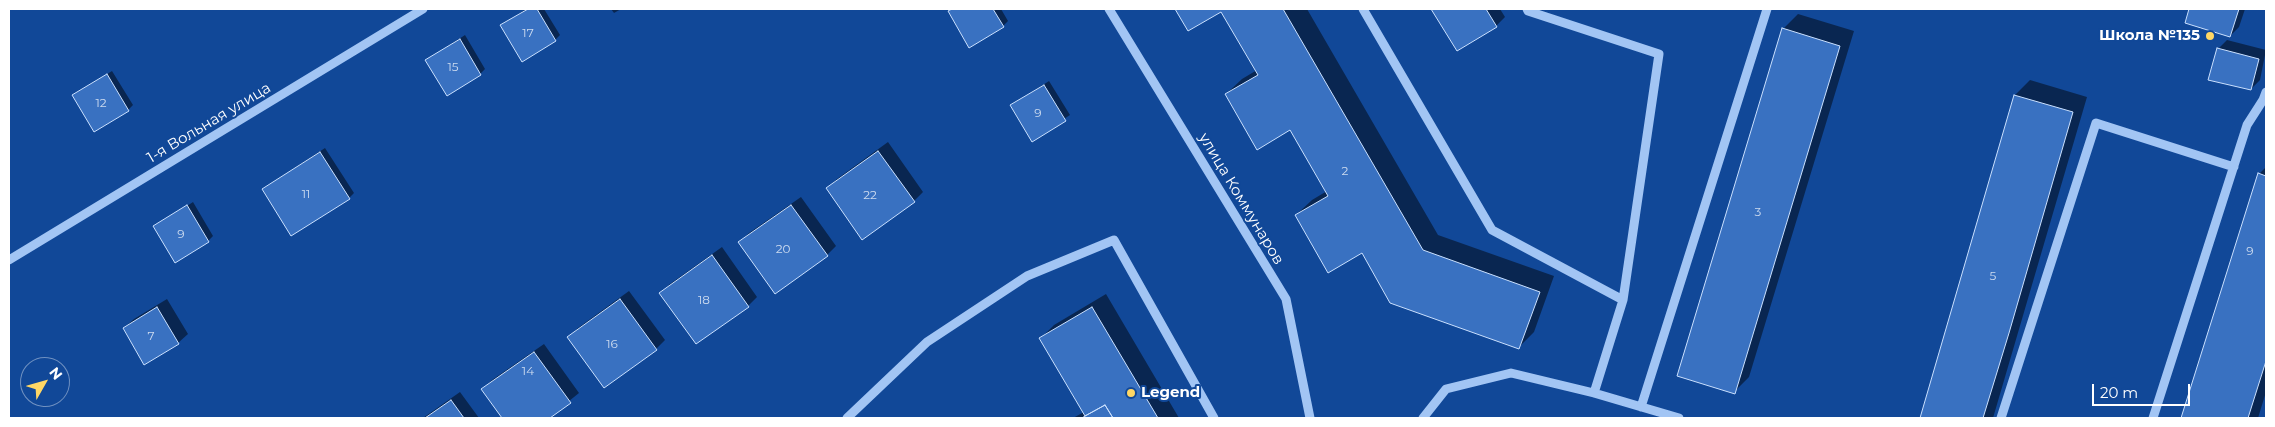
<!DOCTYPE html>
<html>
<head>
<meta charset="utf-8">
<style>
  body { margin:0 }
  #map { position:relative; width:2275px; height:427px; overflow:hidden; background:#114898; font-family:Montserrat,sans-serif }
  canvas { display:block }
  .frame { position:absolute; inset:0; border:10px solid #fff; pointer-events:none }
  .north { position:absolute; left:20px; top:357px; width:50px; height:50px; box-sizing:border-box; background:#114898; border:1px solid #7091c1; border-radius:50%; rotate:52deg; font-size:14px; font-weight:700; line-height:20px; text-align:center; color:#fff }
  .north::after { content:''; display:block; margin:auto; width:18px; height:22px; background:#ffd765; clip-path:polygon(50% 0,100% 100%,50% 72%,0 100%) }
  .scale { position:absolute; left:2092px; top:384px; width:98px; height:22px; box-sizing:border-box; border:2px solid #fff; border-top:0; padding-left:6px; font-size:15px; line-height:18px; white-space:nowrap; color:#fff; -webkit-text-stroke:4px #114898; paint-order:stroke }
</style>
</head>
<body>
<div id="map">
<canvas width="2275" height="427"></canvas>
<div class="frame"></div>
<div class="north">N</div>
<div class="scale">20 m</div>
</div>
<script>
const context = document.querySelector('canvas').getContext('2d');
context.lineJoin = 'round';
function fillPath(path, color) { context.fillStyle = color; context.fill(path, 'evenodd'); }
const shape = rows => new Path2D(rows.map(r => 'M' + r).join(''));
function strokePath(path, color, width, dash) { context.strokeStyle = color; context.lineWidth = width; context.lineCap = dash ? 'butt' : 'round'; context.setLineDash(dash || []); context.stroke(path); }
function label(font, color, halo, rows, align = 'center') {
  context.font = font + ' Montserrat,sans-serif'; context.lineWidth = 4; context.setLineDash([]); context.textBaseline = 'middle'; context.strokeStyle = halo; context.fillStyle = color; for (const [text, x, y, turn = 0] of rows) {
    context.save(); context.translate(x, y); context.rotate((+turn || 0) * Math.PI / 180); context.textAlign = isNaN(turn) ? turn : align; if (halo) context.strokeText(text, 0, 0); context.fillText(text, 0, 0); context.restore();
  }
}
fillPath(shape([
  [526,9,544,9,560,35,555,40,502,26],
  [611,9,621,9,614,13],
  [952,9,1001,9,1008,21,1003,26,949,12],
  [1177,9,1307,9,1438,235,1554,276,1534,332,1519,347,1362,252,1296,215,1312,200,1327,191,1291,129,1226,94,1242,79,1257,70,1222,11,1189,30],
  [1432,9,1500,9,1505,17,1496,26,1457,49],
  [2190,9,2245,9,2239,27,2230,36,2186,22],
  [1798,14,1854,31,1749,377,1734,392,1783,29],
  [465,35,485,69,480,74,427,60],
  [2227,40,2266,50,2260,80,2251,89,2218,49],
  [112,71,133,105,128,110,74,95],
  [2030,80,2087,97,1993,418,1921,418,2015,95],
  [1049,81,1070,115,1032,140,1011,106],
  [888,142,923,192,914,201,828,188,837,179],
  [325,148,354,193,349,198,263,189],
  [2266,167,2266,392,2258,418,2183,418,2259,174],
  [801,197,836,246,827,255,740,242,749,233],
  [193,202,213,236,208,241,155,227],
  [722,247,757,297,748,306,661,293,670,284],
  [629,291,665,340,656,349,569,337,578,328],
  [1106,294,1179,418,1073,418,1084,412,1041,338,1054,325],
  [167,299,188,334,178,343,124,328,134,319],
  [544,344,579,393,548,418,503,418,483,389,492,380],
  [460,392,479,418,423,418]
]), '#0007');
const building = shape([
  [528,9,537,9,556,41,522,62,500,25,528,9],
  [952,9,993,9,1004,27,969,48,948,11,952,9],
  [1175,9,1283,9,1423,250,1540,292,1519,349,1390,303,1362,253,1328,273,1295,215,1328,196,1290,130,1257,150,1225,94,1258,75,1221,12,1188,31,1175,9],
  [1431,9,1486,9,1497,27,1457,51,1431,9],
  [2189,9,2239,9,2230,37,2185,23,2189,9],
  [1782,28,1840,46,1735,394,1677,376,1782,28],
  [460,39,481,75,447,96,425,60,460,39],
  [2217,48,2259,59,2251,90,2208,80,2217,48],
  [107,74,129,111,94,132,72,95,107,74],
  [1044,85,1066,121,1032,142,1010,105,1044,85],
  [2014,95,2073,112,2009,333,1983,418,1920,418,2014,95],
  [878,151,915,202,862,240,826,188,878,151],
  [320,152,350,199,291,236,262,189,320,152],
  [2258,173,2266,176,2266,361,2248,418,2181,418,2258,173],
  [187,205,209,242,175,263,153,226,187,205],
  [791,205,828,256,775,294,738,242,791,205],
  [712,255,749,307,696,344,659,293,712,255],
  [620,299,657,350,604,388,567,337,620,299],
  [157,307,179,344,144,365,123,328,157,307],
  [1092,307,1158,418,1113,418,1105,405,1085,416,1039,338,1092,307],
  [534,352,571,403,550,418,502,418,481,389,534,352],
  [451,400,464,418,425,418,451,400],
  [1105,405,1113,418,1082,418,1085,416,1105,405]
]);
fillPath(building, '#3971c1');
strokePath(building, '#cae0fe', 1);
strokePath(shape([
  [1109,9,1286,299,1310,418],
  [1363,9,1492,230,1623,300,1594,393],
  [1527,9,1528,11,1659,54,1623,300],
  [9,260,423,9],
  [1641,407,1767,9],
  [847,418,927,342,1027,276,1114,240,1214,418],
  [1423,418,1446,389,1511,373,1594,393,1679,418],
  [2001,418,2096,123,2234,167],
  [2153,418,2247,125,2263,100,2266,92]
]), '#a2c5f4', 9);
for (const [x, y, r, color] of [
  [2210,36,5,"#ffd765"],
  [1131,393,5,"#ffd765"]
]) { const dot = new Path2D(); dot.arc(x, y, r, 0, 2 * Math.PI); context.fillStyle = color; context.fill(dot); strokePath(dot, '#114898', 2); }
label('12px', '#cedcf0', null, [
  ["17",528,33],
  ["15",453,67],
  ["12",101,103],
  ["9",1038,113],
  ["2",1345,171],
  ["11",306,194],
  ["22",870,195],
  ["3",1758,212],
  ["9",181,234],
  ["20",783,249],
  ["9",2250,251],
  ["5",1993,276],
  ["18",704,300],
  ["7",151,336],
  ["16",612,344],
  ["14",528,371]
]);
label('bold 15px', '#fff', '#114898', [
  ["Школа №135",2200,36],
  ["Legend",1141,393,"left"]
], 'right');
label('15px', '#fff', '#114898', [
  ["1-я Вольная улица",209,123,-31],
  ["улица Коммунаров",1241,199,59]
]);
</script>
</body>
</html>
